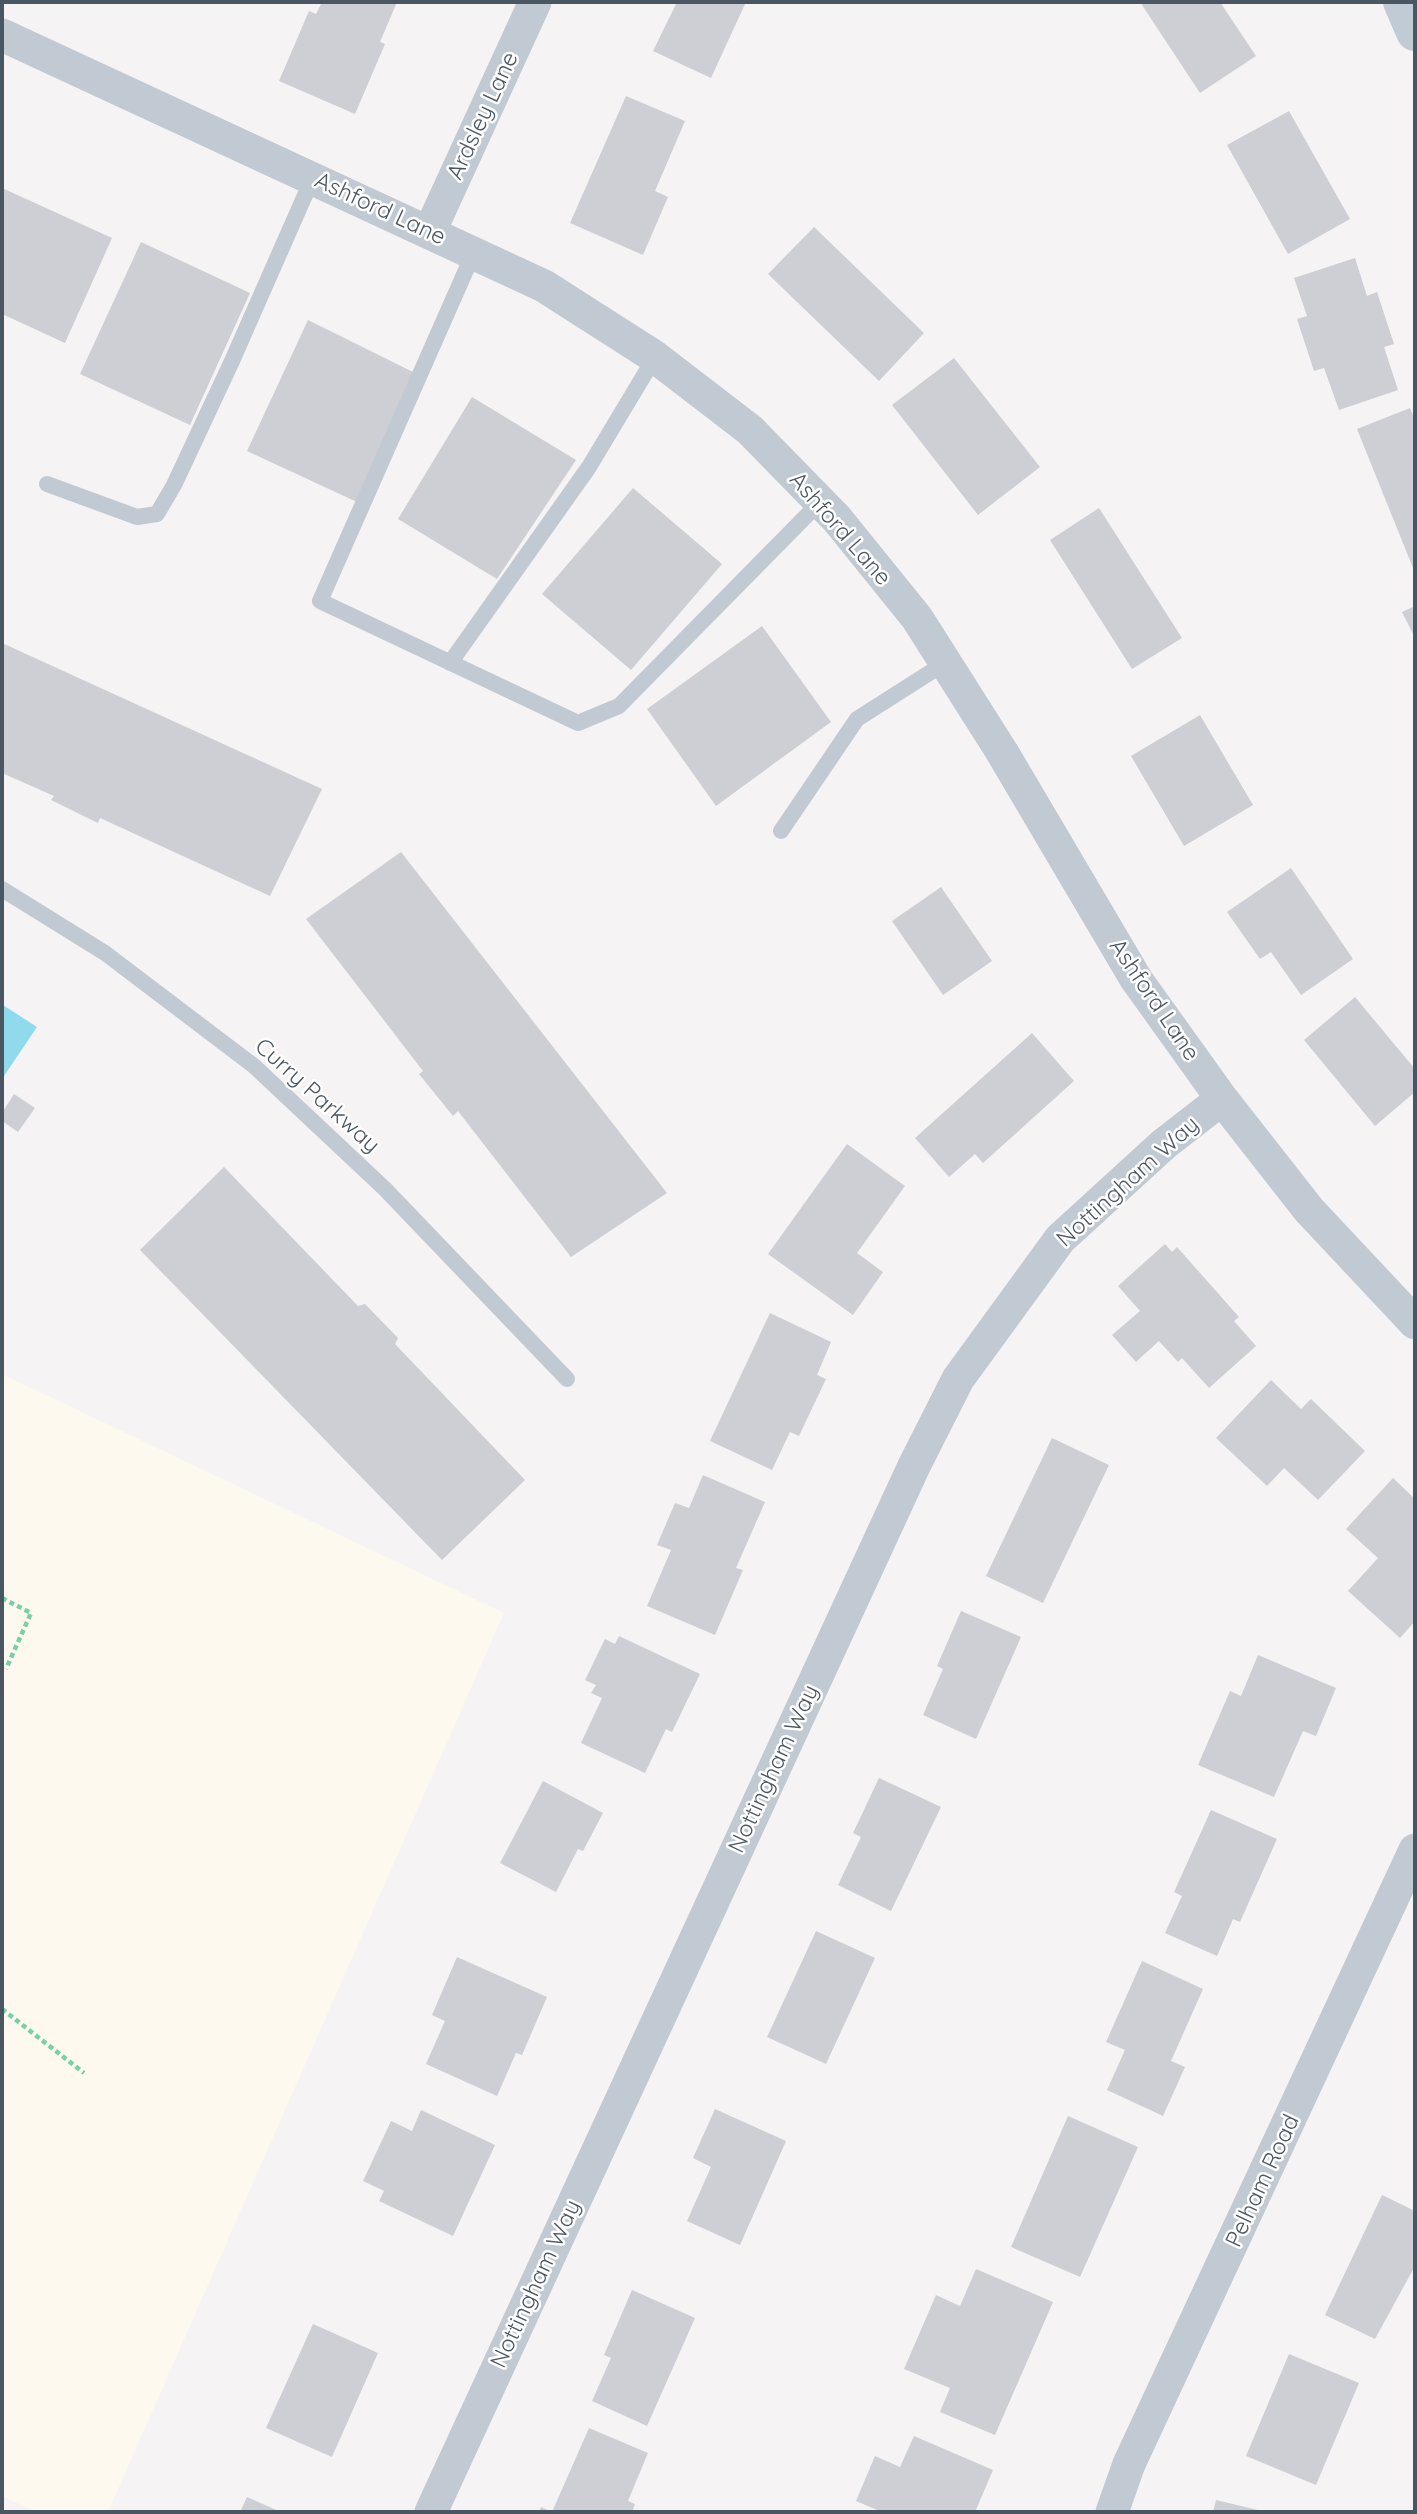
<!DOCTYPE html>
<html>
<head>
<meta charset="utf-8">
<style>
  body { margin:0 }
  #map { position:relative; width:1417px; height:2514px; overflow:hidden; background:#f5f3f3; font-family:Quicksand,sans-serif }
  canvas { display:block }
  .frame { position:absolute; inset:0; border:4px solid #4a5661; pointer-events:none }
</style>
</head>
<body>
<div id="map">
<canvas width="1417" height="2514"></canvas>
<div class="frame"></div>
</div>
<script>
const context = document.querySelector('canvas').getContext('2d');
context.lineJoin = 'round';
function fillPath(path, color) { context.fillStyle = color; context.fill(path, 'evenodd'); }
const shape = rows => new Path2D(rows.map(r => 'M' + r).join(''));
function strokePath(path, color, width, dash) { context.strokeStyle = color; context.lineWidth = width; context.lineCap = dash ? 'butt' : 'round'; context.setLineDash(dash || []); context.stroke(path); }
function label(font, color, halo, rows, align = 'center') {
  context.font = font + ' Quicksand,sans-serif'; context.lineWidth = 5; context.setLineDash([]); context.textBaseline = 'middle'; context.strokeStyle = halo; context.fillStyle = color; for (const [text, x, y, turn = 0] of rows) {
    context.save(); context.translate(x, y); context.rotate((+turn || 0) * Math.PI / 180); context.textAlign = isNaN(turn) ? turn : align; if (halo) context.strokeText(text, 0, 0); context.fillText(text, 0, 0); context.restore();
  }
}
fillPath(shape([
  [2,1374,504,1613,108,2512,36,2512,2,2496]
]), '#fdf9ef');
fillPath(shape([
  [3,1005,37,1027,2,1079,2,1008]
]), '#90daee');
fillPath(shape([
  [322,2,397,2,380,42,385,44,355,114,279,81,309,11,316,14],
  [677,2,746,2,711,78,653,51],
  [1140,2,1220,2,1256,56,1200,93],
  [626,96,685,121,655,191,668,197,643,255,570,223],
  [1289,111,1350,219,1288,254,1227,145],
  [2,188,112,238,65,343,2,314],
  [814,227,924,333,879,381,768,274],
  [141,242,250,293,190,425,80,374],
  [1355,258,1367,296,1377,292,1394,344,1384,347,1398,390,1339,410,1324,368,1314,371,1297,319,1307,316,1294,278],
  [308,320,415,373,357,502,247,451],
  [954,358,1040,467,978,515,892,405],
  [472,397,576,460,497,579,398,519],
  [1410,408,1415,420,1415,573,1357,429],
  [633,488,722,564,631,670,542,594],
  [1099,508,1182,638,1132,669,1050,540],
  [1415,606,1415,638,1402,612],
  [762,626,831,722,716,806,647,709],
  [2,643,322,789,270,896,100,818,98,823,51,800,54,796,2,773],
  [1200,715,1253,805,1184,846,1131,756],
  [401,852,667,1193,571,1257,458,1111,453,1116,419,1074,423,1071,306,919],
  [1291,868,1353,959,1301,995,1271,952,1260,959,1227,912],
  [941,887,992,961,943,995,892,921],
  [1355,997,1415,1069,1415,1092,1375,1126,1304,1040],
  [1032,1033,1074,1081,983,1163,975,1154,949,1177,915,1138],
  [14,1094,35,1108,18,1132,2,1121,2,1113],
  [847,1144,905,1186,857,1253,883,1272,853,1315,768,1254],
  [224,1167,358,1306,365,1304,398,1338,395,1344,525,1480,442,1560,140,1250],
  [1165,1244,1172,1252,1177,1247,1239,1317,1234,1321,1256,1346,1209,1388,1182,1358,1178,1362,1159,1341,1136,1362,1112,1335,1140,1311,1118,1286],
  [770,1313,831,1342,817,1375,826,1379,799,1436,790,1432,772,1470,710,1441],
  [1271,1380,1301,1409,1311,1399,1365,1451,1318,1500,1284,1468,1267,1486,1216,1438],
  [1052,1438,1109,1465,1043,1603,986,1576],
  [703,1475,765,1502,736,1568,743,1570,715,1635,647,1606,671,1550,657,1545,675,1503,689,1508],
  [1393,1478,1415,1499,1415,1621,1400,1638,1348,1591,1378,1558,1346,1529],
  [961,1611,1021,1637,976,1739,923,1715,943,1669,937,1666],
  [619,1636,700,1674,672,1732,666,1729,645,1773,581,1743,602,1698,591,1693,596,1685,585,1680,605,1639,615,1644],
  [1258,1655,1336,1688,1316,1736,1303,1731,1274,1797,1198,1765,1230,1691,1241,1696],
  [879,1778,941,1807,891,1911,838,1885,861,1837,853,1833],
  [543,1781,603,1813,583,1851,578,1849,556,1892,500,1863],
  [1211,1810,1277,1839,1240,1922,1233,1919,1217,1956,1165,1933,1182,1896,1174,1892],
  [816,1931,875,1958,826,2064,767,2037],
  [457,1957,547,1997,522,2055,516,2053,497,2096,426,2064,445,2021,432,2015],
  [1142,1961,1203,1989,1171,2061,1185,2067,1163,2116,1107,2090,1125,2050,1106,2042],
  [715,2109,786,2141,740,2245,687,2221,711,2167,693,2158],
  [421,2110,495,2145,453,2236,379,2201,384,2191,363,2181,391,2121,412,2131],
  [1068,2116,1138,2147,1080,2277,1011,2247],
  [1382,2195,1415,2211,1415,2266,1375,2339,1325,2315],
  [976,2269,1053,2302,995,2435,940,2412,950,2388,904,2369,936,2295,960,2306],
  [632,2290,695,2318,647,2426,592,2401,611,2358,604,2355],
  [313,2324,378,2353,332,2457,266,2428],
  [1289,2354,1359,2383,1316,2485,1246,2456],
  [589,2428,648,2453,628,2501,635,2504,632,2512,539,2512,541,2507,552,2512],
  [914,2436,993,2470,975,2512,882,2512,856,2501,875,2456,900,2467],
  [247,2497,281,2512,240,2512],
  [1216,2500,1262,2511,1262,2512,1213,2512]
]), '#cdcfd5');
strokePath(shape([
  [2,1598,31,1613,6,1669],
  [2,2009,84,2073]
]), '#7ad0a6', 4.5, [5, 3.5]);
strokePath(shape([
  [474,252,320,601,578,723,619,706,820,502],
  [47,484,137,517,157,514,174,485,232,361,313,177],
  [450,663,589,467,655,357],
  [781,831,857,719,945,663],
  [2,889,105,953,254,1066,385,1189,567,1379]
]), '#c1cad2', 16);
strokePath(shape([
  [2,35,544,286,655,357,750,430,837,519,917,618,1002,752,1136,979,1222,1099,1309,1210,1415,1323],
  [430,231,535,2],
  [431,2512,914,1466,958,1379,1060,1239,1164,1144,1222,1099],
  [1112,2512,1129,2464,1415,1850]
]), '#c1cad2', 33);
strokePath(shape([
  [1402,2,1415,32]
]), '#c1cbd6', 38);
label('23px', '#4a5661', '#fff', [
  ["Ardsley Lane",483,116,-65],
  ["Ashford Lane",380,209,25],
  ["Ashford Lane",840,529,49],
  ["Ashford Lane",1154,1000,56],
  ["Curry Parkway",317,1096,42],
  ["Nottingham Way",1128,1182,-42],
  ["Nottingham Way",774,1769,-65],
  ["Pelham Road",1263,2181,-65],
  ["Nottingham Way",536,2284,-65]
]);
</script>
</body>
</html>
